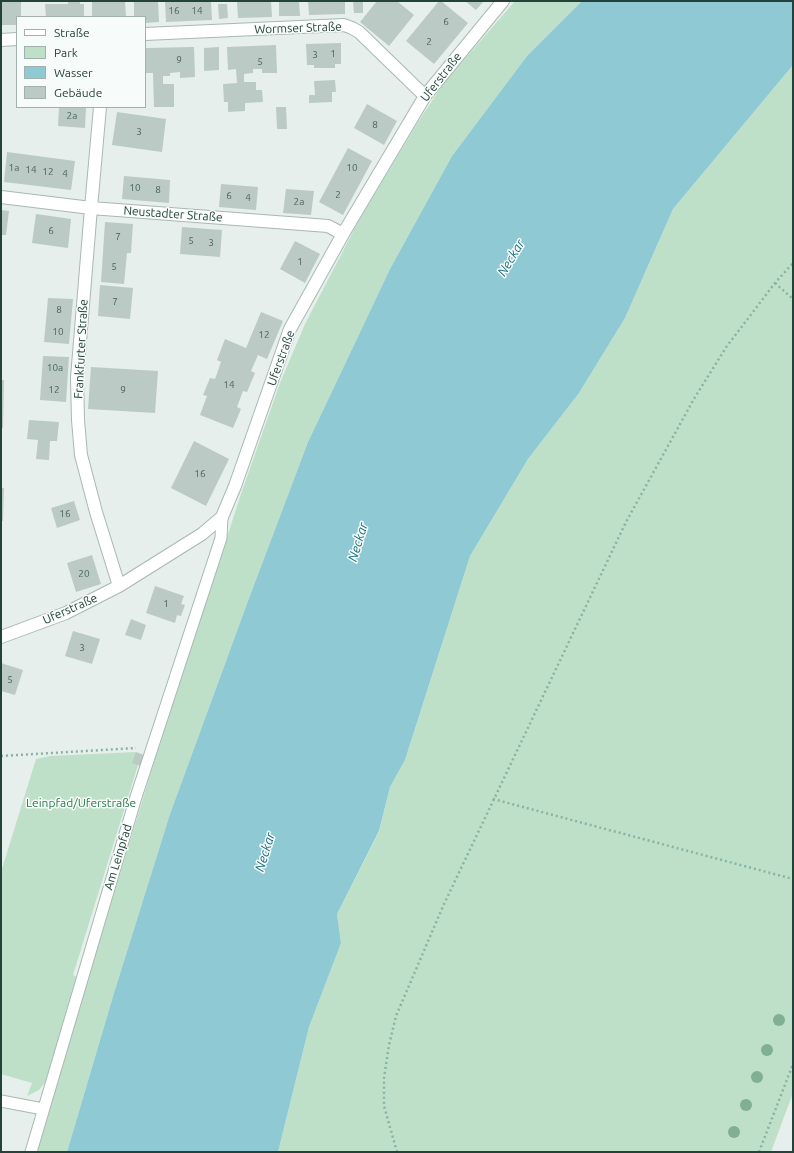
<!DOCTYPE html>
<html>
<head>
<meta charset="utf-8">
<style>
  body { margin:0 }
  #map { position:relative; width:794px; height:1153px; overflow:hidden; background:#e6efeb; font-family:Ubuntu,sans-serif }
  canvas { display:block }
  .frame { position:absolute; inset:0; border:2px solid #24423a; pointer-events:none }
  .legend { position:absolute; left:16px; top:16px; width:130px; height:92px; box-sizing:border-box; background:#f7fbf9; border:1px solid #a3b1ad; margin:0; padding:5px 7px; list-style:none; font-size:12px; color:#24423a }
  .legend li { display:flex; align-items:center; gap:8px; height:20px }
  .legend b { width:20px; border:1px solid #a3b1ad }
</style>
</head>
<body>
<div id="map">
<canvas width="794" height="1153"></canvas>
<div class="frame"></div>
<ul class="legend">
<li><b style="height:5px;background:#fff"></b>Straße</li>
<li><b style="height:11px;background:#bfe0c8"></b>Park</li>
<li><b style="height:11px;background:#8ec9d4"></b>Wasser</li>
<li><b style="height:11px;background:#bbcac4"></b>Gebäude</li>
</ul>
</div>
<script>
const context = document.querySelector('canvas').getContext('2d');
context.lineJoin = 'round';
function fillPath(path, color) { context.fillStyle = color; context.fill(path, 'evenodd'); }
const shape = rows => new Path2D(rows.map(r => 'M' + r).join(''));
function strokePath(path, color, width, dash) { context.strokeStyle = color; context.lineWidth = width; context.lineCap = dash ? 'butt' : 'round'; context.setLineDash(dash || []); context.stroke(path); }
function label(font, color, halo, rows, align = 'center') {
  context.font = font + ' Ubuntu,sans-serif'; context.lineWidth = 3; context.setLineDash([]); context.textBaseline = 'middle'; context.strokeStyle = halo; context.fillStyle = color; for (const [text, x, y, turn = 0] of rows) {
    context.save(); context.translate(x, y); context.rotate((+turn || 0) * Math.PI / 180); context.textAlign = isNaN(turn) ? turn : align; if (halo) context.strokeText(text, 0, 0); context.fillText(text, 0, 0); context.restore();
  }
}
fillPath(shape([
  [515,1,582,1,527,56,452,156,390,269,308,442,248,601,170,814,114,993,67,1152,35,1152,155,759,241,494,280,383,305,324,358,222,418,122,444,83],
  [793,65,793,1093,771,1152,278,1152,309,1027,341,943,337,914,379,832,390,787,405,760,470,556,528,459,579,393,625,318,673,209],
  [136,752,138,765,73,975,77,977,46,1081,39,1090,27,1096,32,1083,1,1074,1,872,36,759,50,756]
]), '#bfe0c8');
fillPath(shape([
  [582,1,793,1,793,65,673,209,625,318,579,393,528,459,470,556,405,760,390,787,379,831,337,914,341,943,309,1027,278,1152,67,1152,114,993,170,814,248,601,308,442,390,269,452,156,527,56]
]), '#8ec9d4');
fillPath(shape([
  [1,1,21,1,21,17,17,17,17,25,1,25],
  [68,1,80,1,80,4,84,4,84,17,46,17,45,4,68,4],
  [92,1,125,1,126,17,92,17],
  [134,1,158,1,159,22,145,23,145,17,134,17],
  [165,1,211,1,212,20,166,22],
  [237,1,271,1,272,17,238,18],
  [279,1,299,1,300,16,279,16],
  [308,1,345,1,345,14,309,15],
  [353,1,363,1,363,13,354,13],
  [377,1,397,1,414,15,389,46,360,22],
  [439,1,441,1,468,23,434,64,406,41],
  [465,1,484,1,476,10],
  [218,4,227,4,228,18,219,19],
  [341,43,341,64,335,64,335,68,314,68,314,65,307,65,306,44],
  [276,45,277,73,262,73,262,69,253,69,253,73,244,74,244,82,256,82,256,90,262,90,263,102,245,103,245,111,228,112,228,102,224,102,223,84,237,83,236,69,228,70,227,47],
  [194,47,195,77,180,78,180,72,170,73,170,76,163,76,163,84,174,84,174,107,154,107,153,73,146,73,146,48],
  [219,47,219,70,204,71,204,48],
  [335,80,336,92,332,92,332,102,309,103,309,95,315,95,314,81],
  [367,104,397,121,384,145,354,128],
  [59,107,86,107,85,128,58,126],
  [276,107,286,107,287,129,277,129],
  [117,112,166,119,162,152,112,145],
  [348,148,372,161,343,215,319,202],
  [7,152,75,161,71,190,4,182],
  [124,176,170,180,169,203,122,199],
  [221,184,258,187,256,210,219,207],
  [286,189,314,191,311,215,283,213],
  [1,210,9,211,6,235,1,235],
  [36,214,71,219,68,248,32,243],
  [105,222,133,224,131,253,127,253,124,284,101,282],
  [182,227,222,230,220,257,180,254],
  [295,241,320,254,305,283,280,269],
  [100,285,133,288,130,319,98,316],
  [48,298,73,299,69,344,44,342],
  [261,312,283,321,267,359,258,355,251,371,255,373,247,392,243,391,237,407,241,409,233,428,200,415,207,396,203,395,210,378,215,379,221,362,217,360,225,339,246,348],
  [43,356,69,357,66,402,40,400],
  [91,367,158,371,155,413,88,409],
  [1,380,4,380,3,428,1,428],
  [29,420,59,422,57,441,50,441,49,460,36,459,38,440,27,439],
  [194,441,229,459,206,506,171,488],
  [1,488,4,488,3,521,1,521],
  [74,501,80,520,57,528,51,508],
  [92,555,101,584,76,592,67,563],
  [155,586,184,596,181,604,185,605,181,616,177,615,175,623,146,613],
  [131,619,146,625,141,640,125,635],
  [73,631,100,639,92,664,65,656],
  [1,663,23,670,15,695,1,691],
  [136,752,144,755,141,766,132,763]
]), '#bbcac4');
const lane = shape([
  [1,1101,43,1109],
  [31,1152,136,797,221,538,222,517]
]);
const street = shape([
  [145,34,344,25,352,28,359,32,425,96],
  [1,40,17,39],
  [100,107,91,208,77,378,78,420,81,455,96,512,119,586],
  [1,197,91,208,328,226,343,234],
  [1,637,66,613,119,586,202,534,222,517,235,486,290,329,343,234,425,96,503,1]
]);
strokePath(lane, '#a8b8b2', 13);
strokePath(street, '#a8b8b2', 14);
strokePath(shape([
  [775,283,793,299],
  [1,756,136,748],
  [493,799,793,879],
  [397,1152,384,1106,384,1078,389,1045,396,1016,444,904,626,522,695,397,727,346,775,283,793,263],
  [759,1152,793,1064]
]), '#86b3a5', 2.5, [2, 3]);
strokePath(lane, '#fff', 11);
strokePath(street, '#fff', 12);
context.fillStyle = '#80af93';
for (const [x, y] of [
  [779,1020],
  [767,1050],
  [757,1077],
  [746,1105],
  [734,1132]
]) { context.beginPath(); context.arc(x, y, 6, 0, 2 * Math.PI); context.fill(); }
label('10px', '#4a645c', null, [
  ["16",174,11],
  ["14",197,11],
  ["6",446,22],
  ["2",429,42],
  ["1",333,54],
  ["3",315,55],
  ["9",179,60],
  ["5",260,62],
  ["2a",72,116],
  ["8",375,125],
  ["3",139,132],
  ["1a",14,168],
  ["10",352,168],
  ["14",31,170],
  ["12",48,172],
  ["4",65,174],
  ["10",135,188],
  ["8",158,190],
  ["2",338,195],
  ["6",229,196],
  ["4",248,198],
  ["2a",299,202],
  ["6",51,231],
  ["7",118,237],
  ["5",191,241],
  ["3",211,243],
  ["1",300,262],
  ["5",114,267],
  ["7",115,302],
  ["8",59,310],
  ["10",58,332],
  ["12",264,335],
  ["10a",55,368],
  ["14",229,385],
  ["12",54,390],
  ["9",123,390],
  ["16",200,474],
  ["16",65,514],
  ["20",84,574],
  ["1",166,604],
  ["3",82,648],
  ["5",10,680]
]);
label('12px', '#24423a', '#f7fbf9', [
  ["Wormser Straße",298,28,-2],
  ["Uferstraße",441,77,-52],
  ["Neustadter Straße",173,214,4],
  ["Frankfurter Straße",81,349,-87],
  ["Uferstraße",281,358,-70],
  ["Uferstraße",70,609,-24],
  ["Am Leinpfad",118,857,-73]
]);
label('12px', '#2d7a4b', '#f7fbf9', [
  ["Leinpfad/Uferstraße",81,803]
]);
label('italic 13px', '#1c6f80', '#f7fbf9', [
  ["Neckar",511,258,-59],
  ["Neckar",358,542,-73],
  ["Neckar",265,852,-73]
]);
</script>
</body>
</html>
